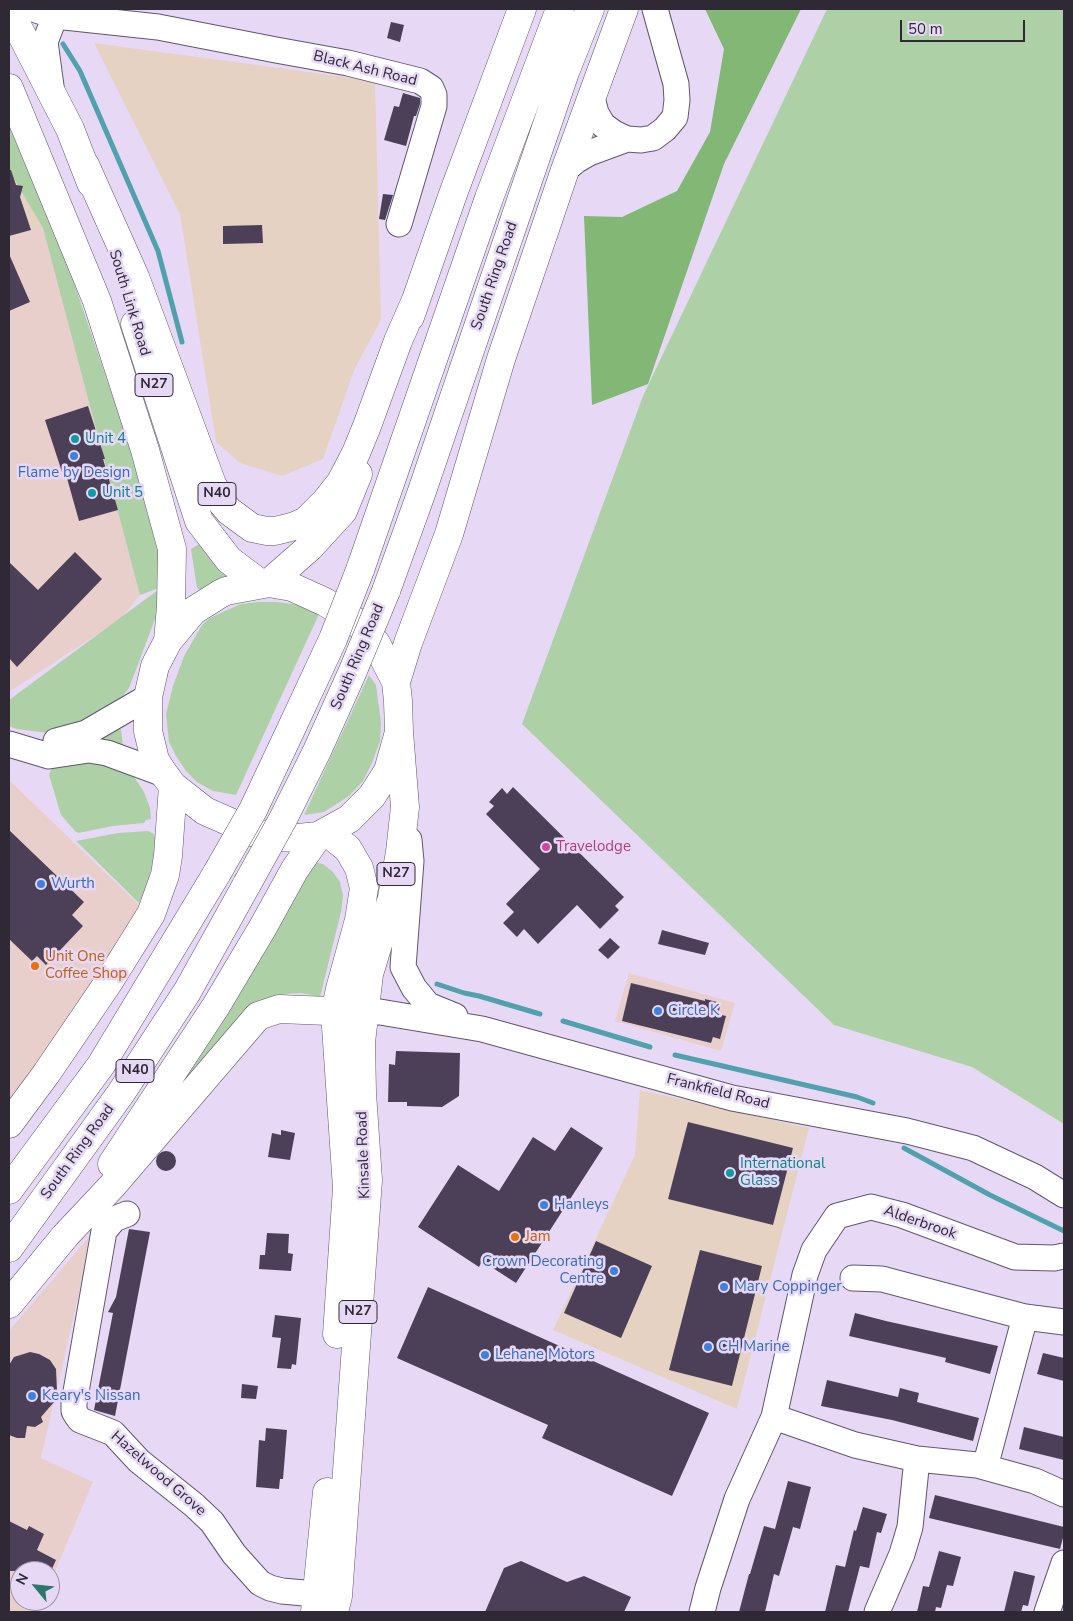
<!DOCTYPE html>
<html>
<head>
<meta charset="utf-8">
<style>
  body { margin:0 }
  #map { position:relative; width:1073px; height:1621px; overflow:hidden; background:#e7d9f6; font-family:"Nunito Sans",sans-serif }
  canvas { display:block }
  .frame { position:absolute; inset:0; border:10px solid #2e2934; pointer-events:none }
  .north { position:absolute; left:10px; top:1561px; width:50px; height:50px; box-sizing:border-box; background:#e7d9f6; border:1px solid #9d93a8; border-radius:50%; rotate:298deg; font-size:14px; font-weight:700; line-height:20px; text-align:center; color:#2e2934 }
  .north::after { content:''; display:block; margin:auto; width:18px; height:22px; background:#2d756d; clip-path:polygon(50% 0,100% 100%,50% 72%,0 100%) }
  .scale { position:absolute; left:900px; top:20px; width:125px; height:22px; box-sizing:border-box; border:2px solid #2e2934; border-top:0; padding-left:6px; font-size:15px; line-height:18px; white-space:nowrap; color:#2e2934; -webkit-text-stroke:4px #e7d9f6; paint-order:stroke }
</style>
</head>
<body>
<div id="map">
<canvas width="1073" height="1621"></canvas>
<div class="frame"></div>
<div class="north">N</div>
<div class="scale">50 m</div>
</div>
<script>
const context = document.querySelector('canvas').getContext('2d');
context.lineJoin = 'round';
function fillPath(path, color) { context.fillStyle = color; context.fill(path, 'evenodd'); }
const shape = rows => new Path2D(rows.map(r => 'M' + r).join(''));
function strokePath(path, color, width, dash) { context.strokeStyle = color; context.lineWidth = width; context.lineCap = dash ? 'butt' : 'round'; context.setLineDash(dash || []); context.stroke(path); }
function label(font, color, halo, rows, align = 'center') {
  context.font = font + ' "Nunito Sans",sans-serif'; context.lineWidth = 5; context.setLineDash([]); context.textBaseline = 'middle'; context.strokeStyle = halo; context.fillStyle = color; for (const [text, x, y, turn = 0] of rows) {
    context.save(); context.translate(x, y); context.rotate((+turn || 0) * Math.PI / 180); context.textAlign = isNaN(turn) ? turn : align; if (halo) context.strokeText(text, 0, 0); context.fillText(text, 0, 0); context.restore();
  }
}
fillPath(shape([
  [43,228,124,508,140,595,122,618,9,692,9,238],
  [9,780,140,906,49,1050,9,1104],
  [629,973,735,1003,721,1051,615,1021],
  [93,1232,41,1458,93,1482,50,1583,50,1571,20,1571,20,1601,42,1601,37,1612,9,1612,9,1331]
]), '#e9cfcb');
fillPath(shape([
  [94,43,375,81,381,320,355,368,323,459,282,476,240,463,216,442,180,214],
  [9,154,43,228,9,238],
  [640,1090,809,1128,737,1409,553,1330,635,1155]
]), '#e5d2c2');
fillPath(shape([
  [827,9,1064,9,1064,1124,972,1067,834,1025,522,724,643,396],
  [9,122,58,236,144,489,154,524,164,586,160,606,129,688,118,702,92,719,48,733,17,729,9,726,9,700,162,587,140,595,43,228,9,170],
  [199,544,231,574,202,591,197,588,191,549],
  [258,602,277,602,298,605,319,614,236,795,213,791,197,782,186,771,176,756,169,742,166,714,173,686,184,656,202,625,210,618,227,610,241,604],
  [369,675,376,685,381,723,380,741,372,763,363,781,349,796,324,812,304,815],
  [119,728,121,729,123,747,95,742],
  [77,756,131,772,144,792,150,808,151,819,146,820,144,823,113,826,78,833,75,831,61,815,49,775,52,767],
  [148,831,154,834,155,838,154,859,147,884,139,903,76,841,118,833],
  [313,862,323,864,333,872,340,882,343,896,341,912,320,997,301,993,286,994,269,999,168,1100]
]), '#aed0a6');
fillPath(shape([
  [705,9,801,9,724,164,648,384,592,405,584,216,622,217,677,191,710,132,724,49]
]), '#82b776');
strokePath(shape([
  [63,44,80,71,158,251,182,342],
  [437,984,464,993,479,996,540,1014],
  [563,1021,650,1047],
  [675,1055,857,1097,873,1103],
  [904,1148,990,1195,1064,1231]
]), '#50a1ad', 5);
fillPath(shape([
  [391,22,404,25,400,42,387,38],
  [403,93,420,98,420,104,416,116,414,116,406,146,384,140,394,106,399,107],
  [9,170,11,170,16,185,23,186,20,197,31,230,9,236],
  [383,194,393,195,385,220,379,219],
  [262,225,263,243,223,244,223,226],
  [9,254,30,302,9,311],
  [88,406,105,459,103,459,118,510,79,521,65,471,62,472,45,420],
  [75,552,102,579,17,667,9,658,9,562,38,590],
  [513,787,624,897,615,906,619,910,600,929,577,905,538,944,524,929,517,937,503,923,514,912,506,904,540,869,486,814,494,806,489,802,502,788,507,794],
  [9,830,84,902,72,915,83,926,46,965,37,956,32,961,9,939],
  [662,930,709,943,705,955,658,944],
  [610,938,620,947,608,959,598,950],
  [631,983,705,1001,705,999,721,1003,718,1014,726,1016,720,1039,713,1037,711,1043,622,1021],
  [396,1051,460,1053,459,1096,442,1107,407,1106,407,1102,388,1102,389,1064,395,1065],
  [688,1122,793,1148,773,1225,668,1199],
  [571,1127,603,1148,516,1283,482,1261,479,1267,418,1227,458,1165,499,1191,533,1137,555,1151],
  [281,1130,295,1133,290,1160,268,1157,272,1133,281,1135],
  '156 1161a10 10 0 1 1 20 0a10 10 0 1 1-20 0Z',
  [129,1229,150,1232,115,1416,94,1410,113,1313,108,1312,116,1297],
  [267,1233,289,1234,288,1253,293,1254,291,1271,259,1269,260,1255,265,1255],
  [596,1241,652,1266,621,1338,564,1313],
  [700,1250,762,1266,732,1386,669,1370],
  [428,1287,709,1413,672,1496,542,1438,548,1425,397,1358],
  [855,1313,886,1321,998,1346,990,1374,945,1362,946,1358,849,1336],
  [275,1315,301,1318,296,1365,292,1364,291,1369,277,1368,281,1338,272,1337],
  [30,1352,39,1354,50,1360,56,1369,57,1391,54,1402,41,1417,43,1422,35,1427,27,1426,25,1438,17,1438,9,1435,9,1365,14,1357],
  [1043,1353,1064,1358,1064,1381,1037,1374],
  [827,1380,898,1397,900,1388,919,1393,917,1402,979,1418,973,1441,892,1420,821,1406],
  [242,1384,258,1386,256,1399,241,1398],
  [1024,1427,1064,1437,1064,1460,1019,1449],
  [266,1428,287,1430,283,1479,280,1479,279,1489,256,1487,259,1440,265,1441],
  [788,1481,811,1487,800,1529,793,1527,779,1576,774,1574,765,1612,739,1612,749,1574,750,1574,764,1526,775,1529],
  [935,1495,1064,1527,1064,1534,1060,1549,929,1518],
  [863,1507,887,1514,881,1533,877,1532,869,1568,860,1566,848,1612,825,1612,836,1565,845,1567,854,1530,856,1531],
  [9,1521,27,1530,29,1526,44,1534,37,1550,56,1560,51,1571,9,1571],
  [939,1551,961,1557,953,1586,947,1585,941,1608,936,1607,935,1612,917,1612,923,1586,929,1587],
  [521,1561,567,1582,584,1576,631,1597,624,1612,485,1612,504,1568],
  [1014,1571,1035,1576,1028,1606,1023,1605,1021,1612,1004,1612]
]), '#4c4058');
const minor = shape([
  [33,9,55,16,158,27,276,50,348,63,420,81,431,88,434,95,434,106,399,224],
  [51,86,45,42,55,16],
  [592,98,596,113,603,125,614,133,627,139,641,140,653,138,665,129,675,117,677,100,676,84,655,9],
  [565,170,577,160,589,153,627,139],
  [56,741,86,733,148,697],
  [9,744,49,756,89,750,107,753,164,774],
  [409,840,411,861,403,967,414,988,428,1005,455,1016],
  [363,1012,380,1012,482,1029,732,1098,907,1131,973,1148,1035,1177,1064,1195],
  [127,1214,114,1219,104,1231,74,1403,74,1411,77,1416,80,1420,113,1433,139,1461,194,1505,212,1522,234,1554,260,1583,270,1588,282,1591,338,1596],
  [853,1278,882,1279,1025,1317,1064,1322],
  [774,1417,855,1445,917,1459,977,1465,1035,1481,1064,1494],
  [985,1467,1025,1317],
  [702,1612,708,1588,737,1499,774,1417,805,1275,814,1250,837,1216,871,1207,902,1215,1015,1257,1054,1258,1064,1256],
  [877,1612,902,1554,910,1527,917,1459],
  [1047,1612,1064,1563]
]);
const highway = shape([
  [9,10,70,129,91,183],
  [9,88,97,301,145,450,172,549,171,606,168,641],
  [85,165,135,277,212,484,223,504,229,511,252,528,267,531,275,531,295,526,306,521,325,502,341,482,356,453,367,426,398,341,416,300],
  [410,317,453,194,522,9],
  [135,324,199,521,229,560,261,584],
  [360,570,489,198,560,9],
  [269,583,292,587,325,602,351,618,367,631,377,645,396,682,398,701,399,732,388,771,372,796,349,819,318,836,298,838,277,837,255,833,205,811,173,786,164,774,155,760,148,731,148,697,155,666,168,641,193,611,220,594,226,591,269,583],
  [269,583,310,547,343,511,358,474],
  [386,591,421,494,565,72,590,9],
  [396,682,408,643,449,534,501,359,565,170,624,9],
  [327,832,348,849,359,868,364,888,359,920,340,989,335,1012,347,1188,337,1334],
  [9,1124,46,1074,108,983,151,914,165,875,168,856,173,786],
  [112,1164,216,1006,263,927,295,869,318,836],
  [9,1190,101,1065,217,873],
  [9,1248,121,1093,187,992,247,884],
  [9,1304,65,1236,113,1185,258,1016,279,1009,354,1012],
  [315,1612,327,1492],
  [334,1612,338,1596,368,1180,362,1093,361,1042,369,974,392,898,400,852,405,807,399,732]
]);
strokePath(minor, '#61556e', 27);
strokePath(highway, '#61556e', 29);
strokePath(minor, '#fff', 25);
strokePath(highway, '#fff', 28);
const highwayBridge = shape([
  [217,873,253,810,293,725,333,639,360,570],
  [247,884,283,819,317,751,352,673,386,591]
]);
strokePath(highwayBridge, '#61556e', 29, []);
strokePath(highwayBridge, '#fff', 28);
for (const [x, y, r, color] of [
  [75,439,5,"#0f9aa8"],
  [74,456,5,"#3f7fe0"],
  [92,493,5,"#0f9aa8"],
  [546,847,5,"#d1479c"],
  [41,884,5,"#3f7fe0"],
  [35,966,5,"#e8710a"],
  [658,1011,5,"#3f7fe0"],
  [730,1173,5,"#0f9aa8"],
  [544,1205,5,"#3f7fe0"],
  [515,1237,5,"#e8710a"],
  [614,1271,5,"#3f7fe0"],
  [724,1287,5,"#3f7fe0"],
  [708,1347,5,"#3f7fe0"],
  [485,1355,5,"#3f7fe0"],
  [32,1396,5,"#3f7fe0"]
]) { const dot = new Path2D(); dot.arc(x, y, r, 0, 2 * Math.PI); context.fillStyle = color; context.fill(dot); strokePath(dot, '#e7d9f6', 2); }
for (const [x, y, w] of [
  [154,385,38],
  [217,494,38],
  [396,874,38],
  [135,1071,38],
  [358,1312,38]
]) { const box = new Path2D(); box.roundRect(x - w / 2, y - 11.5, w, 23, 4); context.fillStyle = '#e7d9f6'; context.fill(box); strokePath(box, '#2e2934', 1); }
label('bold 14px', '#2e2934', null, [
  ["N27",154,385],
  ["N40",217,494],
  ["N27",396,874],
  ["N40",135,1071],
  ["N27",358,1312]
]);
label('15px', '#2e2934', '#e7d9f6', [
  ["Black Ash Road",365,69,14],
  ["South Ring Road",495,276,-71],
  ["South Link Road",129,303,73],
  ["South Ring Road",358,657,-67],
  ["Frankfield Road",718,1092,14],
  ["South Ring Road",78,1152,-54],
  ["Kinsale Road",364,1155,-92],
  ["Alderbrook",920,1223,19],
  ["Hazelwood Grove",158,1474,41]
]);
label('15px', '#0d838f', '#e7d9f6', [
  ["Unit 4",85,439],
  ["Unit 5",102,493],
  ["International",740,1164],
  ["Glass",740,1181]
], 'left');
label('15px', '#366cbe', '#e7d9f6', [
  ["Flame by Design",74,473,"center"],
  ["Wurth",51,884],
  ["Circle K",668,1011],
  ["Hanleys",554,1205],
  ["Crown Decorating",604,1262,"right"],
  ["Centre",604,1279,"right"],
  ["Mary Coppinger",734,1287],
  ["CH Marine",718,1347],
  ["Lehane Motors",495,1355],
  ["Keary's Nissan",42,1396]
], 'left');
label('15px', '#b23c85', '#e7d9f6', [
  ["Travelodge",556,847]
], 'left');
label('15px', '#c56008', '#e7d9f6', [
  ["Unit One",45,957],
  ["Coffee Shop",45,974],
  ["Jam",525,1237]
], 'left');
</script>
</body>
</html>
